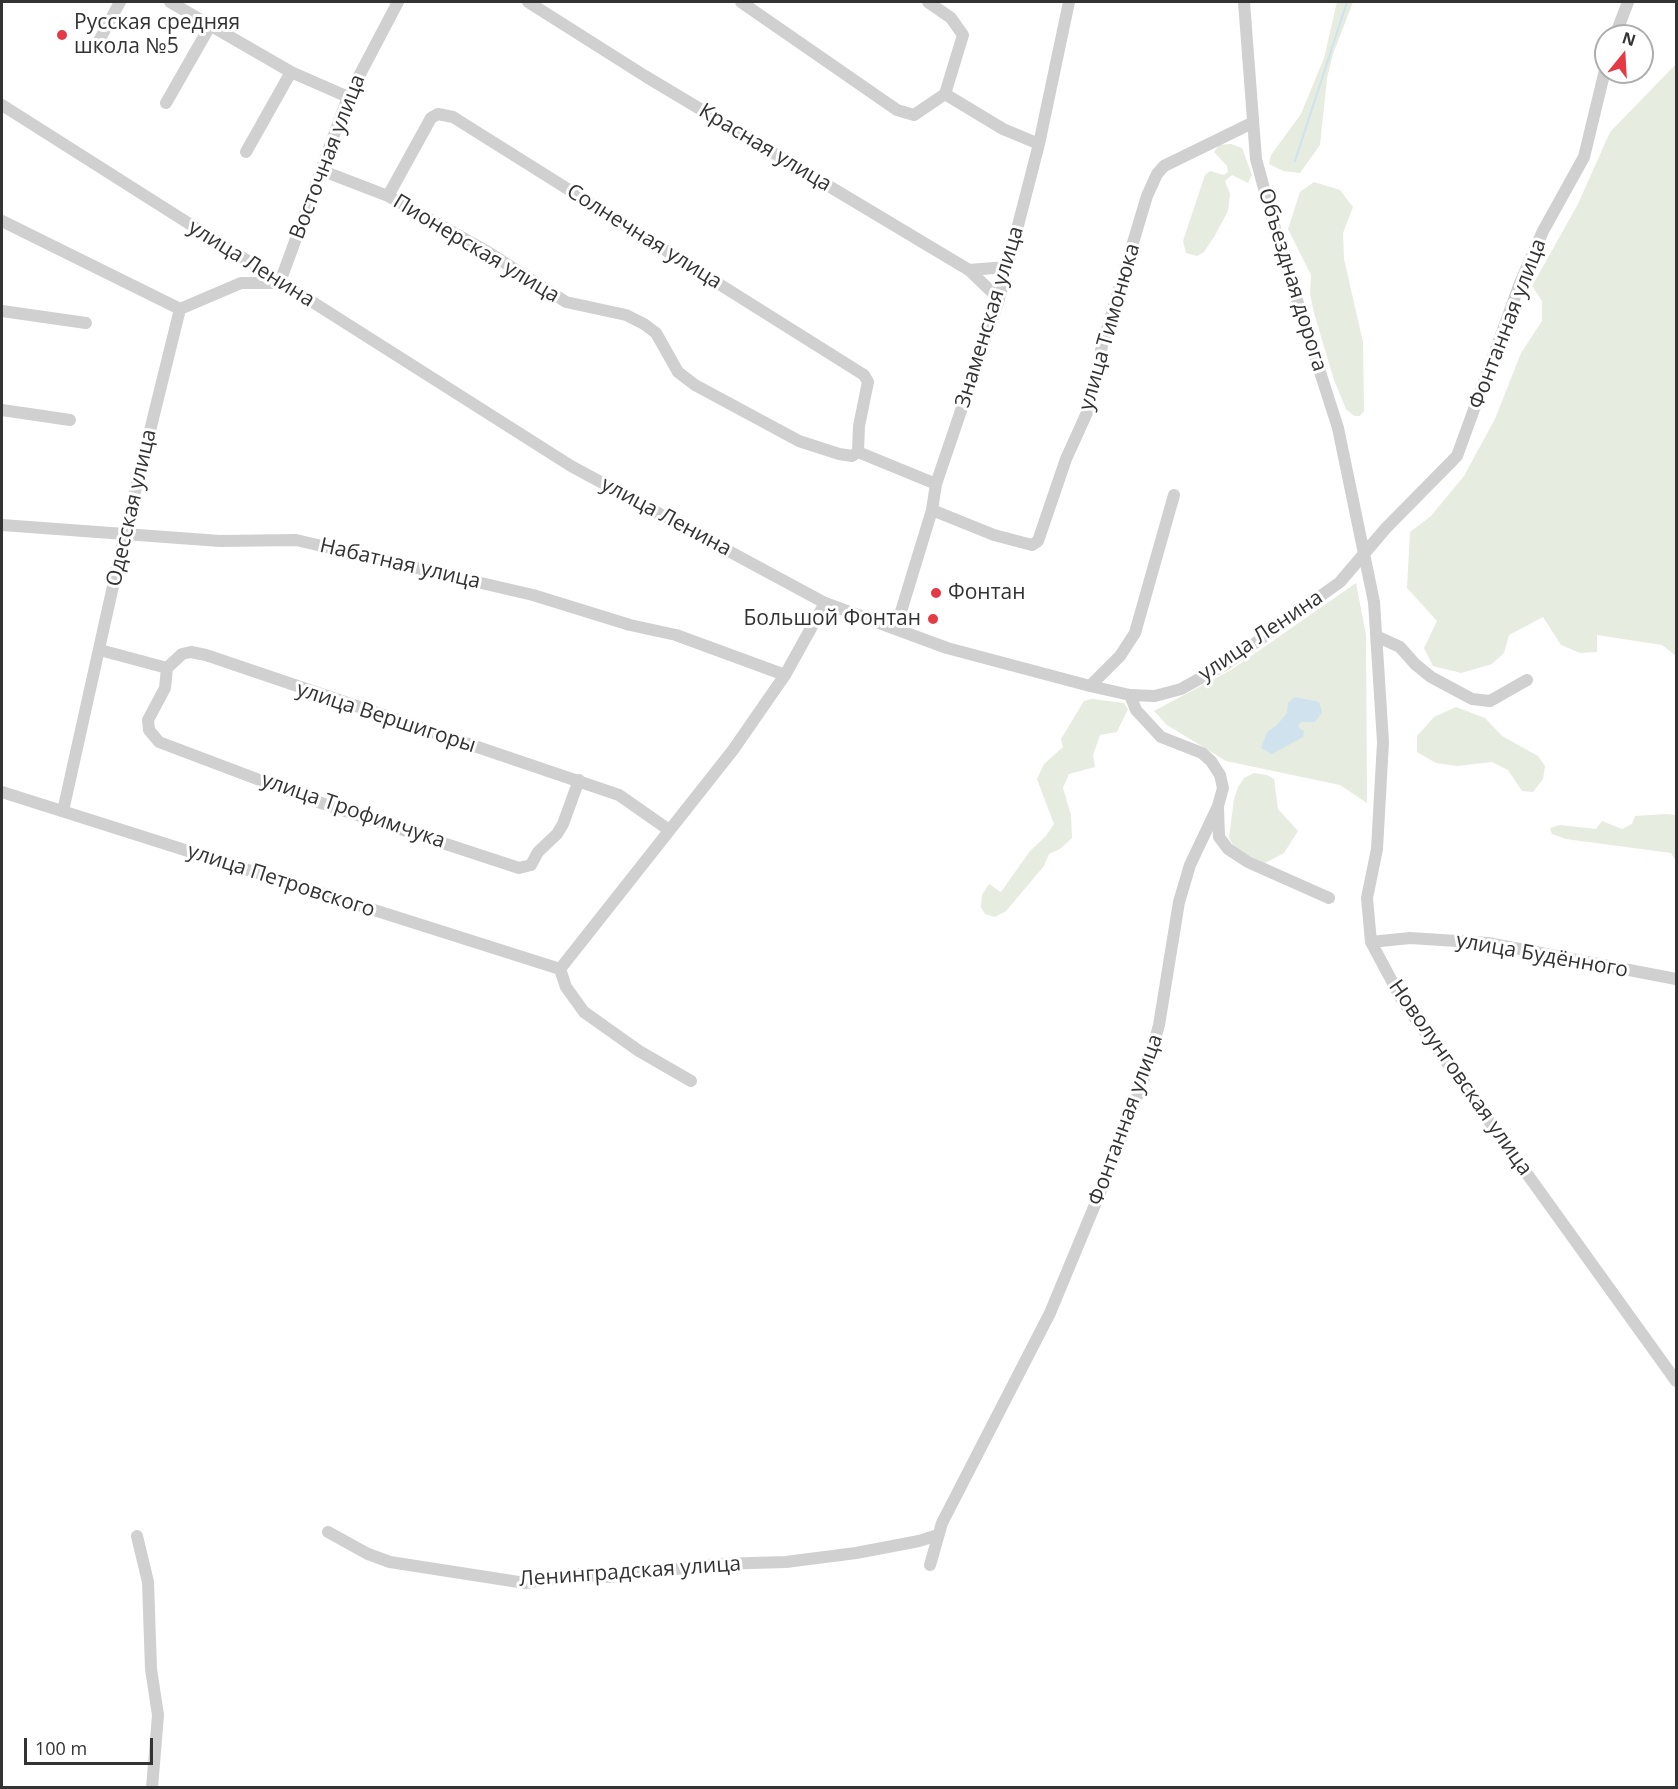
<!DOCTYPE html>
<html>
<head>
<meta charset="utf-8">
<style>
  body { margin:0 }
  #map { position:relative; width:1678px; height:1789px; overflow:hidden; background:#fff; font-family:"Open Sans",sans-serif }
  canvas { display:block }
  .frame { position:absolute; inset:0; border:3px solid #333; pointer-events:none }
  .north { position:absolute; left:1594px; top:24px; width:60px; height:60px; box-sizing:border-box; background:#fff; border:2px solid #adadad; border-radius:50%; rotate:18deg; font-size:16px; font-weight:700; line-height:24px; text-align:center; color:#333 }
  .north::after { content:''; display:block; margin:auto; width:21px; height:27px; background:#e63946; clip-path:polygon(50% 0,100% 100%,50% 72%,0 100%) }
  .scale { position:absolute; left:24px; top:1738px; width:129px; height:27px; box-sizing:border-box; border:3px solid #333; border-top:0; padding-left:8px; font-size:18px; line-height:21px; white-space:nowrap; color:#333; -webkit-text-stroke:4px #fff; paint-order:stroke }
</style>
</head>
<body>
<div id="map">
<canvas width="1678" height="1789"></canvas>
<div class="frame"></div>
<div class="north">N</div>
<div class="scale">100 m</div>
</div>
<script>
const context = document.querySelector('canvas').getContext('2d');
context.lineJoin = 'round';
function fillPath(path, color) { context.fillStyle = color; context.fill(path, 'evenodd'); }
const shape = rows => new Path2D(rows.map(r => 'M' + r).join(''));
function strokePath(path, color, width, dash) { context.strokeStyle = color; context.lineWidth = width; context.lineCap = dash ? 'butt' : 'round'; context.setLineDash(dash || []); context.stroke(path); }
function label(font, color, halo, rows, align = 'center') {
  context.font = font + ' "Open Sans",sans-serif'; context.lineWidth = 6; context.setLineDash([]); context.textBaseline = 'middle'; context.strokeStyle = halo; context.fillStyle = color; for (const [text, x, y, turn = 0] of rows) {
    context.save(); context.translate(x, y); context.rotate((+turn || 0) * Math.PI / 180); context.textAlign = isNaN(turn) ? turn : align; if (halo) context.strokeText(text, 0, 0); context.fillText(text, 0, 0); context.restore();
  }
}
fillPath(shape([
  [1337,2,1353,2,1333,54,1327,78,1320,145,1300,173,1283,171,1269,164,1271,155,1301,114,1324,58],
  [1676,64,1676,656,1662,645,1597,635,1597,652,1580,653,1561,645,1543,617,1509,635,1504,653,1492,664,1461,673,1433,666,1424,648,1437,621,1407,588,1410,532,1431,516,1464,476,1495,419,1521,353,1542,321,1542,301,1532,286,1578,204,1610,132],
  [1231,144,1242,148,1252,175,1248,183,1232,175,1225,181,1230,194,1228,211,1214,237,1204,252,1197,256,1186,253,1183,241,1205,175,1210,171,1224,175,1228,172,1227,166,1214,152,1219,145],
  [1314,182,1340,190,1353,207,1343,233,1344,259,1363,342,1364,411,1360,416,1354,416,1346,409,1334,380,1314,313,1310,294,1311,275,1288,229,1300,192],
  [1356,583,1366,635,1367,803,1340,785,1226,761,1167,725,1154,711,1231,670],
  [1092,699,1124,703,1128,709,1117,732,1100,735,1093,755,1095,767,1069,774,1063,788,1071,815,1072,838,1060,849,1049,854,1044,866,1006,911,995,917,985,914,981,907,982,895,989,884,1001,892,1030,851,1046,836,1054,824,1037,779,1044,764,1063,747,1061,739,1084,701],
  [1456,707,1485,718,1502,736,1538,756,1545,766,1543,779,1533,792,1522,791,1508,770,1492,762,1457,766,1436,763,1417,752,1417,736,1434,717],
  [1254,773,1267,775,1274,779,1278,809,1298,831,1284,853,1265,863,1235,849,1229,838,1234,799,1238,787,1244,778],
  [1666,814,1676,815,1676,861,1671,853,1566,839,1552,834,1550,828,1560,825,1596,829,1602,821,1622,829,1632,824,1635,816]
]), '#e6ecdf');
fillPath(shape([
  [1295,697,1319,702,1322,712,1315,722,1301,722,1298,727,1304,731,1303,737,1272,754,1261,748,1267,732,1277,725,1287,713,1288,703]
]), '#cfe2ee');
strokePath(shape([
  [1295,161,1347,2]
]), '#cfe2ee', 2);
strokePath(shape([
  [170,2,291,72,348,97],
  [528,2,645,76,969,270,999,299],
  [741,2,897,110,914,115,945,94,1003,129,1039,144],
  [928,2,951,18,963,35,945,94],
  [1244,2,1256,159,1280,247,1338,428,1374,602,1383,742,1377,849,1367,898,1371,942,1402,1000,1676,1381],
  [1615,36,1628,2],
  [94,50,120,2],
  [166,103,210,26],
  [2,105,571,466,825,603,947,648,1090,686,1130,695,1155,696,1181,689,1226,664,1340,582,1386,528,1457,456,1520,283,1543,231,1584,157,1606,66],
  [246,152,291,72],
  [323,171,388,196,488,252,566,302,626,315,644,324,656,333,678,372,695,385,799,441,839,454,852,456,858,452,936,484],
  [388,196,431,118,438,114,453,117,864,375,868,382,859,426,858,452],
  [2,221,180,309],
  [969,270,1007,267],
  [280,282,348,97,398,2],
  [2,311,86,323],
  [2,410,70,420],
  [932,510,994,535,1032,545,1038,541,1066,459,1090,406,1102,346,1147,196,1157,174,1164,166,1252,123],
  [2,525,220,541,296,540,533,595,630,625,676,635,785,675],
  [896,628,932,510,936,484,999,299,1039,144,1069,2],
  [1378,637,1400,647,1415,664,1431,677,1472,699,1490,701,1527,680],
  [100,650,167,668,182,654,191,652,206,655,619,795,669,830],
  [167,668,165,688,148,720,149,730,159,742,315,801,519,868,531,865,538,852,557,834,563,824,579,780],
  [1090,686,1120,656,1135,633,1174,495],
  [2,792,560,969,733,750,785,675,825,603],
  [1218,807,1219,837,1228,849,1248,862,1329,898],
  [63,811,125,532,180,309,241,283,279,283],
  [1371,942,1410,938,1488,943,1676,979],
  [560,969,566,987,584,1012,639,1051,691,1081],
  [328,1532,368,1554,390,1562,525,1583,580,1574,609,1577,717,1564,786,1562,856,1553,919,1541,938,1535],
  [137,1536,148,1582,151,1669,158,1715,152,1788],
  [930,1565,942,1523,1050,1313,1111,1166,1145,1075,1159,1025,1179,902,1190,865,1218,806,1223,788,1220,775,1211,761,1202,753,1161,737,1136,710,1130,695]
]), '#d0d0d0', 12);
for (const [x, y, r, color] of [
  [62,35,6,"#e63946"],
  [936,593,6,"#e63946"],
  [933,619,6,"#e63946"]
]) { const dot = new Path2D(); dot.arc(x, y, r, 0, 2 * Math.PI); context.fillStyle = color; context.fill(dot); strokePath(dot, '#fff', 2); }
label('21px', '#333', '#fff', [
  ["Русская средняя",74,23],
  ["школа №5",74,47],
  ["Фонтан",948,593],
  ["Большой Фонтан",921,619,"right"]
], 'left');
label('21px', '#333', '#fff', [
  ["Красная улица",765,148,31],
  ["Восточная улица",328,157,-69],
  ["Солнечная улица",644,237,32],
  ["Пионерская улица",476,249,31],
  ["улица Ленина",251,264,32],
  ["Объездная дорога",1292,280,73],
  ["Знаменская улица",990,317,-73],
  ["Фонтанная улица",1508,324,-69],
  ["улица Тимонюка",1110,327,-74],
  ["Одесская улица",132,508,-77],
  ["улица Ленина",666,517,28],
  ["Набатная улица",400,564,13],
  ["улица Ленина",1261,636,-34],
  ["улица Вершигоры",386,718,18],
  ["улица Трофимчука",353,811,19],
  ["улица Петровского",281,881,18],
  ["улица Будённого",1542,956,10],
  ["Новолунговская улица",1460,1078,55],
  ["Фонтанная улица",1126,1120,-70],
  ["Ленинградская улица",630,1572,-4]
]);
</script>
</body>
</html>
